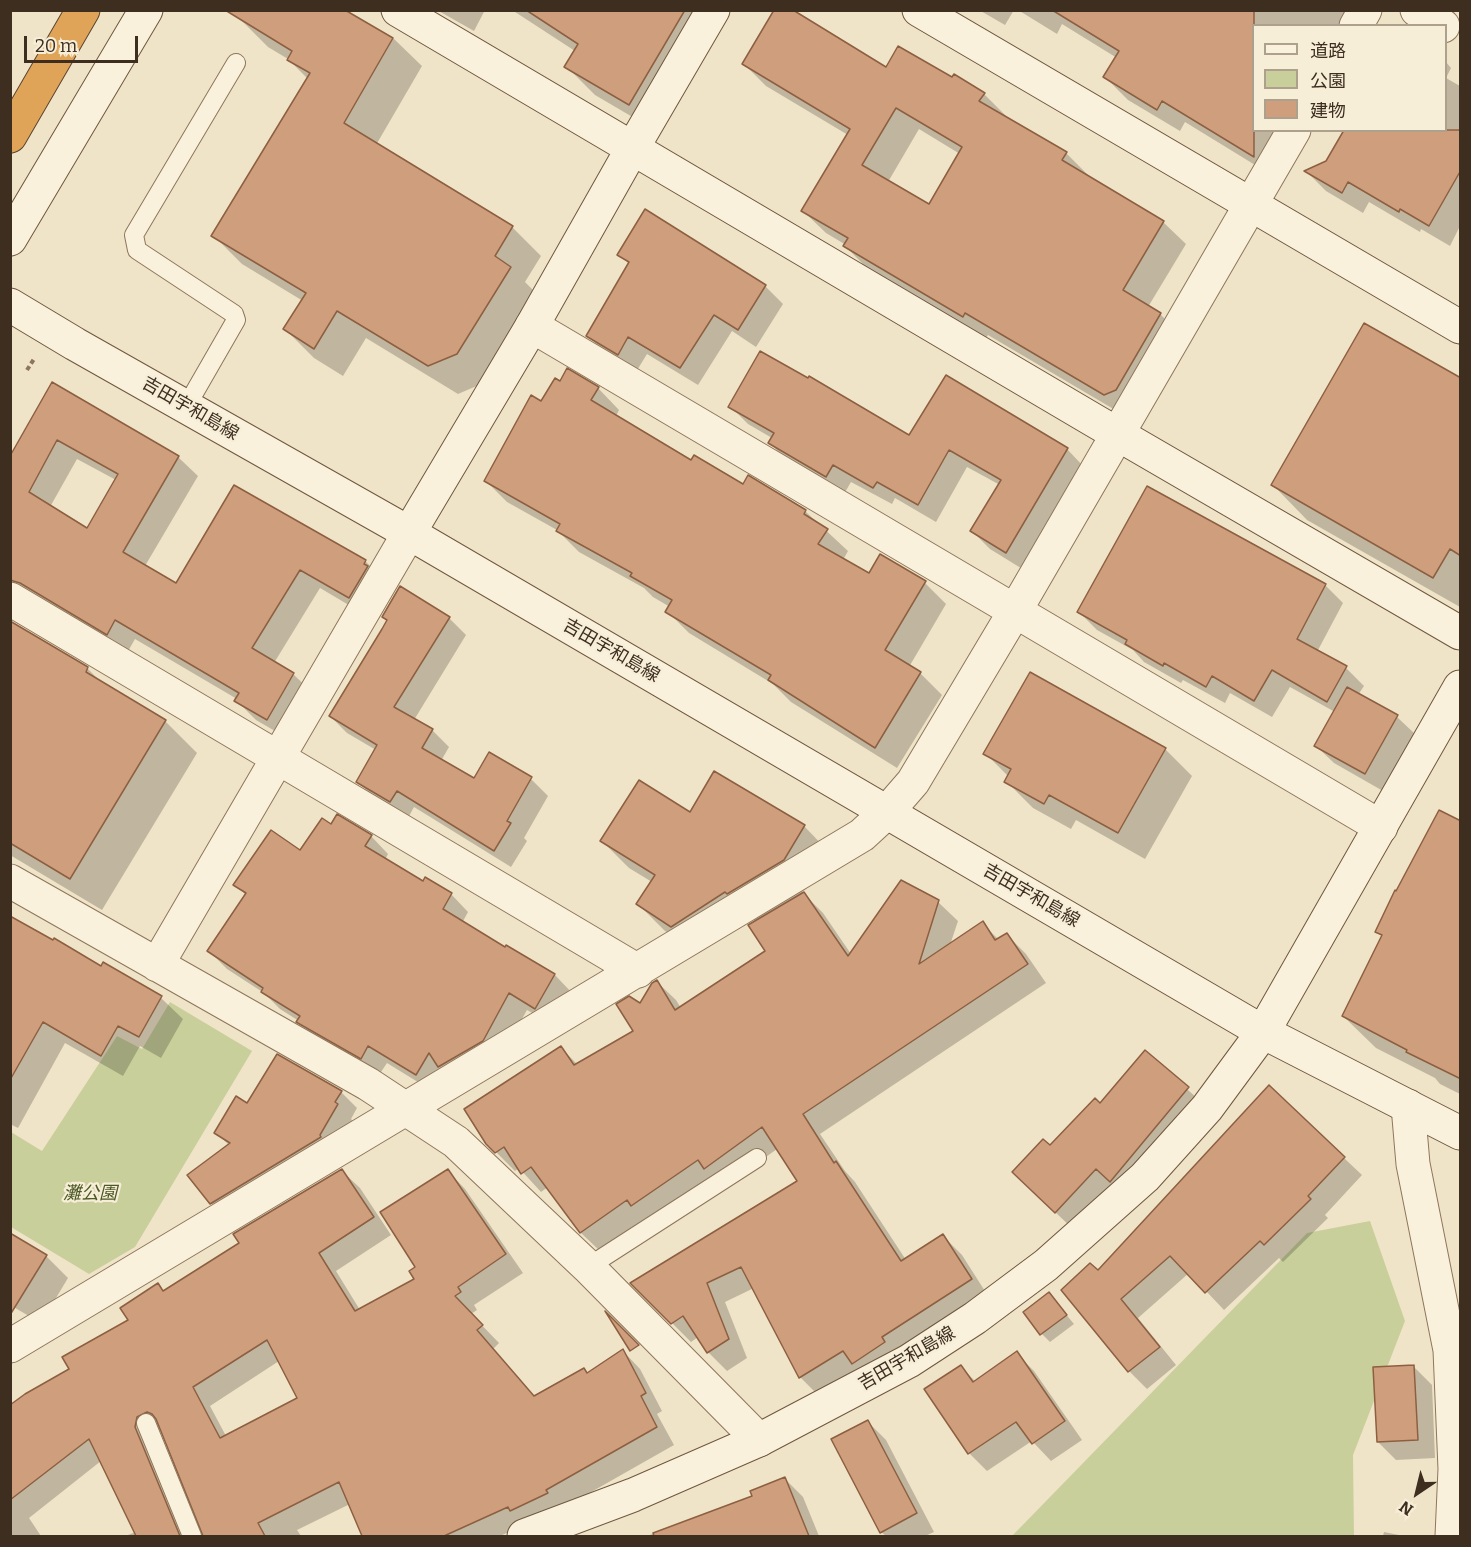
<!DOCTYPE html>
<html>
<head>
<meta charset="utf-8">
<style>
  body { margin:0 }
  #map { position:relative; width:1471px; height:1547px; overflow:hidden; background:#f0e4c8; font-family:Bitter,"Noto Sans JP",serif }
  canvas { display:block }
  .frame { position:absolute; inset:0; border:12px solid #3d2e20; pointer-events:none }
  .legend { position:absolute; left:1252px; top:24px; width:195px; height:108px; box-sizing:border-box; background:#f7eed8; border:2px solid #ada18e; margin:0; padding:8px 10px; list-style:none; font-size:18px; color:#3d2e20 }
  .legend li { display:flex; align-items:center; gap:12px; height:30px }
  .legend b { width:30px; border:2px solid #ada18e }
  .north { position:absolute; left:1387px; top:1463px; width:60px; height:60px; -webkit-text-stroke:4px #f7eed8; paint-order:stroke; rotate:215deg; font-size:16px; font-weight:700; line-height:24px; text-align:center; color:#3d2e20 }
  .north::after { content:''; display:block; margin:auto; width:21px; height:27px; background:#3d2e20; clip-path:polygon(50% 0,100% 100%,50% 72%,0 100%) }
  .scale { position:absolute; left:24px; top:36px; width:114px; height:27px; box-sizing:border-box; border:3px solid #3d2e20; border-top:0; padding-left:8px; font-size:18px; line-height:21px; white-space:nowrap; color:#3d2e20; -webkit-text-stroke:4px #f7eed8; paint-order:stroke }
</style>
</head>
<body>
<div id="map">
<canvas width="1471" height="1547"></canvas>
<div class="frame"></div>
<ul class="legend">
<li><b style="height:8px;background:#faf1dc"></b>道路</li>
<li><b style="height:16px;background:#c9cf9b"></b>公園</li>
<li><b style="height:16px;background:#cf9f7d"></b>建物</li>
</ul>
<div class="north">N</div>
<div class="scale">20 m</div>
</div>
<script>
const context = document.querySelector('canvas').getContext('2d');
context.lineJoin = 'round';
function fillPath(path, color) { context.fillStyle = color; context.fill(path, 'evenodd'); }
const shape = rows => new Path2D(rows.map(r => 'M' + r).join(''));
function strokePath(path, color, width, dash) { context.strokeStyle = color; context.lineWidth = width; context.lineCap = dash ? 'butt' : 'round'; context.setLineDash(dash || []); context.stroke(path); }
function label(font, color, halo, rows, align = 'center') {
  context.font = font + ' Bitter,"Noto Sans JP",serif'; context.lineWidth = 4.5; context.setLineDash([]); context.textBaseline = 'middle'; context.strokeStyle = halo; context.fillStyle = color; for (const [text, x, y, turn = 0] of rows) {
    context.save(); context.translate(x, y); context.rotate((+turn || 0) * Math.PI / 180); context.textAlign = isNaN(turn) ? turn : align; if (halo) context.strokeText(text, 0, 0); context.fillText(text, 0, 0); context.restore();
  }
}
fillPath(shape([
  [170,1002,252,1051,135,1247,89,1274,11,1227,11,1132,42,1151,117,1036,142,1049],
  [1370,1221,1405,1321,1353,1455,1354,1536,1012,1536,1307,1233]
]), '#c9cf9b');
fillPath(shape([
  [345,10,393,38,422,66,376,145,512,227,541,256,525,282,539,296,486,382,458,394,366,338,343,376,314,358,285,329,303,301,242,264,213,235,308,79,288,59,268,47,240,19],
  [437,10,485,10,474,31],
  [512,10,729,10,658,132,595,95,566,66,575,51],
  [979,10,1014,10,1005,25],
  [1018,10,1368,10,1360,26,1254,26,1254,130,1301,130,1273,176,1185,122,1180,131,1128,100,1105,77,1117,58,1062,24,1057,34],
  [1446,62,1451,68,1446,78,1460,86,1460,226,1450,246,1421,229,1420,232,1369,202,1363,213,1326,191,1306,171,1446,130],
  [744,64,886,69,953,80,984,94,1006,116,1005,118,1066,153,1089,176,1088,177,1163,222,1186,244,1148,307,1161,315,1183,337,1127,417,988,335,986,338,867,268,845,246,846,245,826,233,803,211,848,135,766,86],
  [919,129,960,154,929,206,888,182],
  [619,254,765,286,783,304,756,347,732,331,698,385,647,354,636,372,606,354,588,336,630,265],
  [1460,379,1460,607,1307,520,1273,485],
  [53,384,178,457,198,476,145,566,177,585,365,561,385,580,369,617,320,588,274,663,293,674,313,693,287,738,256,720,236,700,237,699,135,639,127,653,10,584,10,461],
  [77,459,116,480,88,530,50,507],
  [598,388,619,410,616,416,692,462,743,486,805,511,848,551,843,560,870,575,925,583,946,604,909,667,920,673,942,695,897,768,791,702,773,684,689,633,667,611,670,607,653,597,644,588,579,552,557,530,507,502,486,481,542,403],
  [730,406,909,437,1067,449,1084,467,1024,570,990,549,972,531,1000,485,967,467,936,522,895,498,892,504,851,482,844,494,787,461,770,443,772,438,748,424],
  [1325,585,1343,603,1317,652,1346,668,1364,686,1358,695,1397,717,1415,734,1383,791,1334,763,1316,746,1335,712,1290,687,1272,717,1230,693,1225,703,1183,680,1181,683,1144,662,1133,650,1097,630,1079,612],
  [384,617,449,618,466,635,414,720,432,730,449,747,441,761,475,780,489,754,531,779,548,796,524,838,527,841,511,867,414,807,408,818,375,799,358,782,376,750,347,733,330,716,388,621],
  [10,623,87,668,102,683,165,721,197,753,102,910,10,855],
  [1165,749,1192,776,1145,859,1076,820,1071,829,1033,808,1006,781,1009,777,985,753],
  [690,814,804,826,830,853,810,886,802,892,823,913,851,954,938,902,958,921,950,945,982,923,999,940,1007,935,1026,954,1046,983,820,1134,845,1171,855,1182,906,1260,943,1236,962,1255,990,1299,819,1396,800,1377,754,1288,725,1302,747,1358,727,1371,708,1352,698,1337,691,1342,633,1284,799,1182,777,1149,724,1187,651,1223,646,1218,600,1251,581,1233,548,1187,541,1192,519,1168,515,1171,487,1143,561,1048,578,1065,635,1032,641,1005,657,982,676,1000,681,1008,767,951,756,922,752,918,699,953,665,931,638,904,652,882,629,868,602,841],
  [1460,823,1460,1094,1440,1084,1435,1078,1376,1048,1343,1016,1383,937,1377,931],
  [332,826,371,836,388,854,385,860,424,883,451,894,468,912,462,923,555,975,572,993,553,1025,527,1010,500,1058,434,1092,387,1063,379,1075,316,1039,299,1021,280,1009,264,993,227,969,209,951,246,895,235,885,300,852],
  [10,917,102,968,104,964,161,998,183,1019,161,1058,140,1046,123,1076,65,1043,18,1128,10,1124],
  [1145,1052,1206,1106,1074,1230,1032,1190,1050,1147,1101,1105],
  [341,1092,357,1108,351,1119,353,1121,227,1219,211,1203,229,1145,216,1133,247,1105],
  [1344,1158,1362,1175,1325,1215,1328,1218,1283,1262,1279,1258,1224,1310,1189,1273,1138,1318,1176,1365,1147,1389,1129,1371,1063,1290,1098,1272],
  [342,1171,360,1188,391,1235,336,1271,360,1310,416,1280,417,1268,448,1171,465,1189,523,1273,474,1305,477,1310,471,1314,499,1343,493,1349,535,1397,584,1370,588,1374,623,1351,640,1369,662,1411,657,1414,674,1445,563,1508,500,1536,363,1536,350,1504,297,1530,301,1536,204,1536,162,1430,159,1430,152,1439,190,1536,125,1536,136,1532,101,1461,29,1518,41,1536,10,1536,10,1407,71,1369,130,1320,157,1285,164,1292,241,1243],
  [279,1361,299,1398,226,1436,210,1406],
  [46,1256,68,1278,41,1323,10,1305],
  [1049,1294,1074,1324,1050,1342,1042,1334],
  [1016,1353,1034,1371,1082,1440,1051,1461,1032,1441,987,1471,969,1453,961,1367,976,1382],
  [1414,1367,1432,1385,1435,1458,1396,1460,1378,1442],
  [868,1422,886,1440,934,1532,925,1536,886,1536,881,1532],
  [785,1479,803,1497,819,1536,647,1536,754,1497],
  [1384,1532,1404,1536,1383,1536]
]), '#0003');
const building = shape([
  [225,10,345,10,393,38,344,123,513,226,495,256,511,267,457,354,428,366,337,311,314,349,283,329,306,293,211,236,310,73,287,60,292,51,225,10],
  [526,10,685,10,629,105,564,67,578,44,526,10],
  [774,10,793,10,886,67,898,46,952,77,954,74,985,93,979,101,1067,152,1062,160,1164,221,1123,290,1161,313,1116,390,1104,395,965,313,963,317,843,246,848,238,801,211,850,129,742,64,774,10],
  [896,108,962,147,929,204,862,165,896,108],
  [1052,10,1254,10,1254,157,1162,101,1157,110,1103,77,1119,51,1052,10],
  [1344,130,1461,130,1461,170,1429,226,1400,209,1399,212,1348,182,1342,193,1304,171,1326,161,1344,130],
  [645,209,766,285,738,330,714,315,680,368,628,337,618,355,586,336,629,262,617,255,645,209],
  [1364,323,1461,378,1461,556,1450,549,1433,578,1271,485,1364,323],
  [760,351,808,378,809,376,909,435,946,375,1068,448,1006,553,970,531,1001,480,949,450,918,505,877,482,873,488,833,465,826,477,768,443,774,433,728,407,760,351],
  [567,368,599,387,591,400,691,460,694,455,743,484,748,475,806,510,804,514,828,529,818,544,869,573,880,554,926,581,885,650,921,672,875,748,768,680,771,675,665,612,672,600,630,576,632,573,556,531,560,524,484,481,531,395,541,401,555,378,560,381,567,368],
  [52,382,179,456,123,552,176,583,234,485,366,560,364,564,368,566,349,598,300,570,252,648,294,673,267,720,234,701,239,693,115,620,107,635,20,583,10,580,10,456,52,382],
  [57,440,118,474,87,528,29,492,57,440],
  [1147,486,1326,584,1297,639,1347,666,1327,702,1272,670,1254,701,1212,676,1206,687,1164,663,1163,666,1125,644,1127,640,1077,612,1147,486],
  [400,586,450,617,394,707,433,729,422,748,474,778,489,752,532,777,507,821,511,823,494,851,397,791,390,802,356,782,377,745,329,716,382,629,387,620,382,617,400,586],
  [10,621,88,667,86,672,166,720,70,879,10,843,10,621],
  [1030,672,1166,748,1118,833,1049,795,1044,804,1004,782,1011,769,983,754,1030,672],
  [1347,687,1398,715,1365,774,1314,746,1347,687],
  [714,771,805,825,784,860,727,894,725,892,671,927,636,904,655,875,600,841,639,780,690,812,714,771],
  [1439,810,1461,821,1461,1079,1406,1052,1407,1050,1342,1016,1382,935,1375,932,1395,890,1396,891,1439,810],
  [337,814,372,835,365,846,423,881,425,877,452,893,443,909,505,947,506,945,555,974,535,1009,509,993,483,1041,438,1067,429,1053,416,1075,368,1046,361,1059,296,1022,300,1016,261,992,263,988,207,951,246,893,233,885,271,830,300,850,322,818,331,824,337,814],
  [901,880,939,900,919,964,983,921,995,940,1007,933,1028,964,803,1114,834,1163,836,1161,901,1261,943,1234,972,1279,882,1337,885,1342,852,1364,843,1351,799,1378,741,1267,707,1283,729,1339,707,1353,683,1316,671,1324,630,1283,797,1181,762,1127,704,1169,698,1160,631,1206,627,1200,580,1233,531,1167,521,1174,504,1147,495,1153,486,1144,464,1109,561,1046,574,1065,633,1031,616,1004,629,996,640,1003,652,983,657,980,675,1010,765,951,748,925,804,892,848,956,901,880],
  [10,916,53,940,54,938,101,966,103,962,162,996,139,1037,118,1026,101,1056,43,1022,10,1080,10,916],
  [1145,1050,1189,1087,1110,1182,1096,1169,1055,1213,1012,1172,1043,1139,1050,1145,1095,1098,1100,1103,1145,1050],
  [277,1054,342,1091,335,1102,338,1104,320,1135,321,1137,210,1204,187,1175,230,1143,214,1133,236,1096,247,1103,277,1054],
  [1269,1085,1345,1157,1308,1196,1311,1199,1264,1245,1260,1241,1205,1293,1170,1256,1121,1299,1160,1347,1128,1372,1061,1290,1090,1263,1098,1270,1269,1085],
  [342,1169,374,1217,319,1253,355,1311,414,1279,409,1271,415,1267,380,1212,448,1169,506,1254,458,1287,461,1292,455,1296,483,1325,477,1330,534,1396,584,1368,587,1373,623,1349,646,1393,641,1396,657,1427,546,1490,548,1493,510,1511,508,1507,444,1536,362,1536,339,1482,258,1523,265,1536,203,1536,156,1419,152,1414,147,1412,137,1417,135,1427,180,1536,136,1536,89,1439,10,1500,10,1405,25,1394,69,1369,62,1357,128,1320,120,1308,158,1283,163,1291,239,1243,233,1234,342,1169],
  [267,1340,297,1398,220,1438,193,1387,267,1340],
  [10,1233,47,1255,10,1315,10,1233],
  [1049,1292,1067,1315,1040,1335,1023,1312,1049,1292],
  [605,1311,639,1345,630,1351,605,1311],
  [1017,1351,1065,1421,1032,1444,1016,1422,968,1454,924,1389,961,1365,973,1382,1017,1351],
  [1414,1365,1418,1440,1377,1442,1373,1367,1414,1365],
  [868,1420,917,1513,880,1533,831,1439,868,1420],
  [785,1477,809,1536,654,1536,653,1533,752,1496,750,1491,785,1477]
]);
fillPath(building, '#cf9f7d');
strokePath(building, '#8d5f41', 1.5);
const lane = shape([
  [186,407,236,320,234,314,137,250,134,235,236,63],
  [588,1267,757,1158],
  [146,1423,192,1536]
]);
const street = shape([
  [1417,10,1443,26],
  [1356,26,1365,10],
  [532,326,1381,827],
  [10,599,638,971],
  [10,881,368,1084,456,1142,588,1267,759,1440],
  [157,965,409,533],
  [1408,1106,1413,1164,1450,1350,1455,1469,1452,1536],
  [10,1346,862,835,887,812,913,782,1015,611,1294,130]
]);
const secondary = shape([
  [398,10,1095,421,1460,633],
  [919,10,1460,327],
  [10,239,146,10],
  [10,305,75,344,409,533,1263,1032,1460,1133],
  [409,533,532,326,632,149,713,10],
  [524,1536,633,1495,759,1440,909,1361,975,1318,1046,1265,1145,1177,1207,1108,1263,1032,1460,687]
]);
const highway = shape([
  [10,136,83,10]
]);
strokePath(lane, '#8d765c', 20);
strokePath(street, '#8d765c', 35);
strokePath(secondary, '#6f573f', 35);
strokePath(highway, '#5b4430', 35);
strokePath(shape([
  [27,370,34,359]
]), '#8d765c', 4, [4.5, 3]);
strokePath(lane, '#faf1dc', 18);
strokePath(street, '#faf1dc', 33);
strokePath(secondary, '#faf1dc', 33);
strokePath(highway, '#e0a458', 33);
label('18px', '#3d2e20', '#f7eed8', [
  ["吉田宇和島線",190,409,30],
  ["吉田宇和島線",611,651,30],
  ["吉田宇和島線",1031,896,30],
  ["吉田宇和島線",907,1359,-30]
]);
label('italic 18px', '#4d5a26', '#f7eed8', [
  ["灘公園",90,1194]
]);
</script>
</body>
</html>
